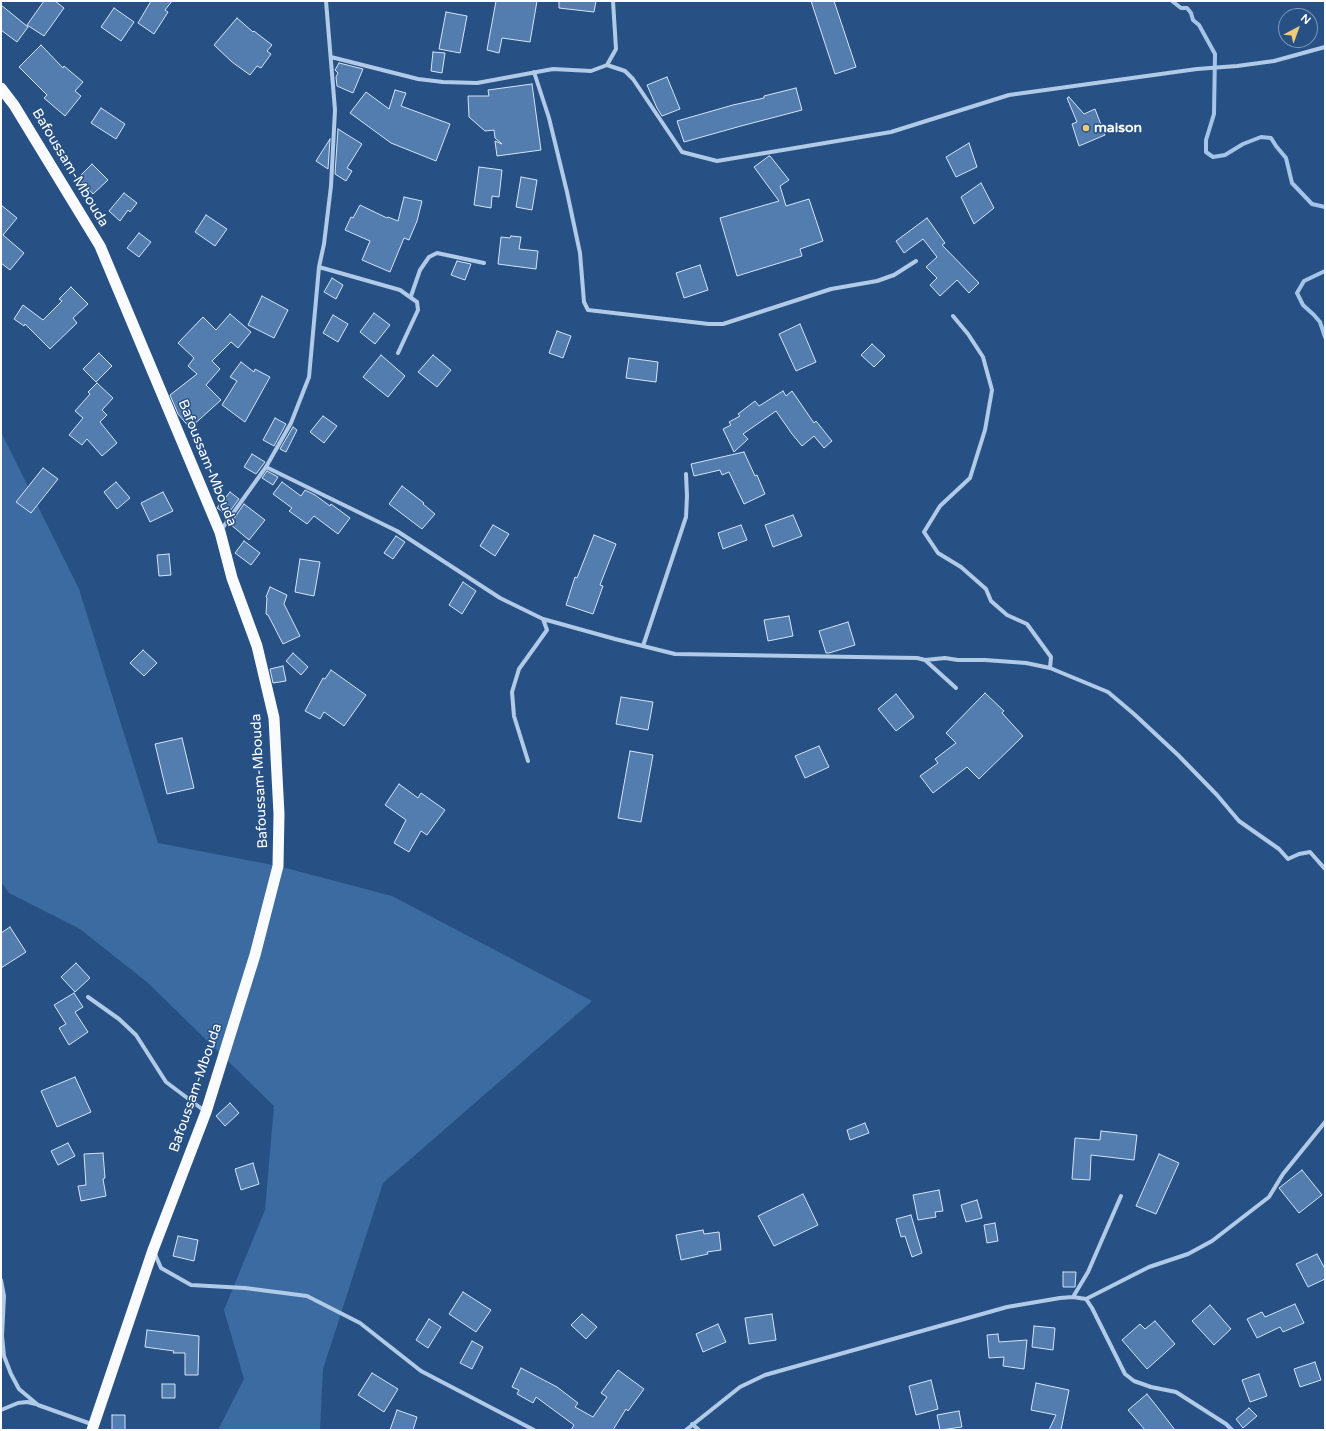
<!DOCTYPE html>
<html>
<head>
<meta charset="utf-8">
<style>
  body { margin:0 }
  #map { position:relative; width:1326px; height:1431px; overflow:hidden; background:#275185; font-family:"Varela Round",sans-serif }
  canvas { display:block }
  .frame { position:absolute; inset:0; border:2px solid #fff; pointer-events:none }
  .north { position:absolute; left:1278px; top:8px; width:40px; height:40px; box-sizing:border-box; background:#275185; border:1px solid #7d97b6; border-radius:50%; rotate:41deg; font-size:11px; font-weight:700; line-height:16px; text-align:center; color:#fff }
  .north::after { content:''; display:block; margin:auto; width:14px; height:18px; background:#f0cb76; clip-path:polygon(50% 0,100% 100%,50% 72%,0 100%) }
</style>
</head>
<body>
<div id="map">
<canvas width="1326" height="1431"></canvas>
<div class="frame"></div>
<div class="north">N</div>
</div>
<script>
const context = document.querySelector('canvas').getContext('2d');
context.lineJoin = 'round';
function fillPath(path, color) { context.fillStyle = color; context.fill(path, 'evenodd'); }
const shape = rows => new Path2D(rows.map(r => 'M' + r).join(''));
function strokePath(path, color, width, dash) { context.strokeStyle = color; context.lineWidth = width; context.lineCap = dash ? 'butt' : 'round'; context.setLineDash(dash || []); context.stroke(path); }
function label(font, color, halo, rows, align = 'center') {
  context.font = font + ' "Varela Round",sans-serif'; context.lineWidth = 3; context.setLineDash([]); context.textBaseline = 'middle'; context.strokeStyle = halo; context.fillStyle = color; for (const [text, x, y, turn = 0] of rows) {
    context.save(); context.translate(x, y); context.rotate((+turn || 0) * Math.PI / 180); context.textAlign = isNaN(turn) ? turn : align; if (halo) context.strokeText(text, 0, 0); context.fillText(text, 0, 0); context.restore();
  }
}
fillPath(shape([
  [1,432,79,589,158,843,278,866,392,896,592,1001,383,1183,323,1369,320,1430,218,1430,244,1379,224,1310,265,1210,274,1106,148,983,80,929,9,893,1,882]
]), '#3b6ba1');
strokePath(shape([
  [1172,1,1181,8,1187,8,1191,13,1193,20,1199,25,1215,54,1214,114,1206,140,1206,152,1213,157,1225,155,1243,144,1261,137,1271,138,1276,146,1286,158,1292,183,1312,204,1325,207],
  [1325,271,1304,281,1297,293,1303,305,1314,315,1320,322,1325,337]
]), '#a5c5e8', 4);
const building = shape([
  [44,1,55,1,64,8,44,36,27,25,44,1],
  [151,1,172,1,165,10,168,12,154,34,138,23,151,1],
  [496,1,537,1,530,42,502,38,499,53,487,50,496,1],
  [559,1,596,1,594,12,559,8,559,1],
  [811,1,834,1,856,67,835,74,811,1],
  [1,5,28,27,17,42,1,30,1,5],
  [114,8,134,22,121,41,101,27,114,8],
  [446,12,467,16,460,53,439,49,446,12],
  [237,18,253,32,254,31,272,45,267,51,271,54,261,68,257,66,250,75,232,62,214,45,237,18],
  [41,45,63,68,64,66,83,82,75,91,81,96,65,116,44,98,47,95,19,67,41,45],
  [433,52,445,53,442,73,431,71,433,52],
  [339,63,363,69,353,93,337,86,336,77,338,73,335,70,339,63],
  [667,77,680,109,662,116,657,108,647,85,667,77],
  [532,84,541,150,497,156,495,141,502,144,495,138,494,130,485,131,469,117,468,96,489,96,488,90,532,84],
  [796,88,802,110,741,126,684,142,677,121,733,105,764,98,764,96,796,88],
  [395,90,406,93,401,106,450,124,436,161,391,143,350,113,366,92,389,109,395,90],
  [1069,97,1084,114,1095,109,1105,135,1079,146,1072,124,1077,122,1067,98,1069,97],
  [101,108,125,124,116,139,91,123,101,108],
  [338,129,362,144,347,168,352,171,346,181,335,174,338,129],
  [330,139,328,169,316,161,330,139],
  [969,143,977,167,956,177,946,157,969,143],
  [769,156,770,156,789,180,780,186,786,206,809,199,823,241,800,249,802,256,737,276,720,218,779,201,754,167,769,156],
  [92,164,108,180,93,194,78,178,92,164],
  [479,167,502,170,499,197,492,196,491,208,474,205,479,167],
  [521,177,537,180,532,210,516,207,521,177],
  [981,183,994,208,974,224,961,197,981,183],
  [124,193,137,203,130,212,128,210,120,221,109,211,124,193],
  [404,197,422,201,417,221,409,240,404,238,390,272,362,260,370,241,345,230,351,217,353,218,360,205,387,218,388,217,398,221,404,197],
  [1,205,17,218,3,235,24,253,10,270,1,263,1,205],
  [206,215,227,229,215,246,195,232,206,215],
  [927,218,945,243,942,245,979,283,969,293,957,280,940,296,930,285,937,278,926,267,937,257,923,239,904,253,896,241,927,218],
  [139,233,151,242,139,257,127,248,139,233],
  [511,236,521,237,519,249,538,251,536,269,498,264,501,237,510,238,511,236],
  [457,261,471,264,465,280,451,275,457,261],
  [700,265,708,290,684,298,676,273,700,265],
  [332,278,343,285,336,299,324,292,332,278],
  [71,287,88,304,73,318,77,323,50,349,25,324,24,326,14,319,23,305,43,320,62,301,59,299,71,287],
  [262,296,288,310,274,338,248,325,262,296],
  [374,313,390,325,375,344,360,332,374,313],
  [230,314,251,332,238,348,231,342,212,361,220,369,206,385,221,400,190,428,178,414,170,395,197,374,188,366,194,358,178,343,203,317,216,330,230,314],
  [333,315,348,324,338,342,323,333,333,315],
  [800,324,816,362,796,371,779,334,800,324],
  [557,331,571,336,563,358,549,353,557,331],
  [872,344,885,356,874,367,861,355,872,344],
  [99,353,112,366,96,382,83,369,99,353],
  [381,355,405,376,388,397,363,377,381,355],
  [433,355,451,370,437,387,418,372,433,355],
  [629,358,658,362,656,382,626,378,629,358],
  [241,362,254,372,255,369,270,377,245,422,222,405,237,381,230,377,241,362],
  [97,383,113,398,102,410,107,415,100,422,117,443,102,456,87,439,82,445,69,435,83,418,75,411,90,394,88,392,97,383],
  [783,391,786,396,792,391,814,423,816,421,832,441,824,448,814,436,802,446,792,434,776,411,743,434,748,439,734,452,723,429,731,425,729,422,740,416,738,414,755,401,759,406,783,391],
  [323,416,337,426,324,443,310,432,323,416],
  [275,418,286,424,274,446,263,440,275,418],
  [293,427,297,430,286,452,280,449,293,427],
  [744,452,755,476,757,475,765,494,744,504,729,472,722,475,720,470,694,476,691,464,744,452],
  [252,454,265,462,256,474,244,467,252,454],
  [43,468,58,479,31,513,16,502,43,468],
  [267,471,278,477,273,485,262,478,267,471],
  [116,482,130,498,117,509,104,492,116,482],
  [282,482,301,496,305,490,315,495,330,506,331,504,350,518,338,534,314,516,307,524,289,511,292,508,273,494,282,482],
  [402,486,424,503,423,504,435,514,422,529,389,504,402,486],
  [163,492,173,511,150,522,141,503,163,492],
  [230,492,239,499,227,515,217,508,230,492],
  [244,504,265,520,249,540,230,524,244,504],
  [793,515,802,536,773,547,765,525,793,515],
  [493,525,509,534,495,556,480,546,493,525],
  [741,525,747,540,723,549,718,533,741,525],
  [594,535,616,544,600,585,603,586,593,614,566,605,575,577,577,578,594,535],
  [396,536,405,542,393,559,384,553,396,536],
  [244,541,260,553,251,565,235,553,244,541],
  [169,554,171,575,159,576,157,555,169,554],
  [300,559,320,562,314,596,295,592,300,559],
  [463,582,476,591,462,614,449,605,463,582],
  [270,587,287,595,284,604,300,636,283,644,268,615,266,614,267,598,266,597,270,587],
  [789,616,793,636,768,641,764,620,789,616],
  [848,622,855,645,829,653,826,653,819,631,848,622],
  [143,650,157,663,144,676,130,663,143,650],
  [293,653,308,667,301,675,286,661,293,653],
  [283,666,286,681,273,683,270,669,283,666],
  [331,670,366,695,344,726,324,712,320,719,305,711,323,678,325,679,331,670],
  [985,693,1004,711,1002,713,1023,736,979,779,967,767,933,793,920,776,938,763,935,759,956,743,946,733,985,693],
  [896,694,914,717,896,731,878,709,896,694],
  [621,697,653,702,648,730,616,724,621,697],
  [182,738,194,788,167,794,155,744,182,738],
  [819,746,829,767,805,778,795,756,819,746],
  [630,751,653,755,641,822,618,818,630,751],
  [399,784,418,798,421,793,445,810,427,835,421,831,409,852,394,843,406,820,385,805,399,784],
  [10,927,26,952,1,968,1,933,10,927],
  [76,963,90,978,75,992,61,977,76,963],
  [74,993,83,1007,75,1012,88,1032,69,1045,59,1028,66,1024,54,1005,74,993],
  [75,1077,91,1112,57,1127,41,1091,75,1077],
  [230,1103,239,1113,225,1126,216,1116,230,1103],
  [865,1123,869,1133,850,1140,847,1130,865,1123],
  [1101,1131,1137,1135,1134,1160,1091,1155,1090,1180,1072,1179,1075,1138,1100,1140,1101,1131],
  [68,1143,75,1156,58,1165,51,1151,68,1143],
  [103,1153,105,1178,103,1179,106,1196,81,1201,78,1186,86,1185,84,1154,103,1153],
  [1159,1154,1179,1163,1156,1214,1136,1206,1159,1154],
  [253,1163,259,1184,241,1190,235,1169,253,1163],
  [1302,1170,1322,1195,1299,1213,1279,1188,1302,1170],
  [939,1190,943,1211,935,1212,936,1217,918,1220,913,1195,939,1190],
  [803,1194,818,1225,774,1246,758,1216,803,1194],
  [977,1200,982,1218,966,1222,961,1205,977,1200],
  [911,1215,922,1253,912,1257,905,1236,901,1237,896,1219,911,1215],
  [995,1223,998,1241,987,1243,984,1225,995,1223],
  [703,1230,704,1234,719,1232,721,1250,707,1252,708,1254,681,1260,676,1235,703,1230],
  [178,1236,198,1240,194,1261,173,1256,178,1236],
  [1317,1254,1325,1269,1325,1279,1308,1287,1296,1264,1317,1254],
  [1063,1272,1076,1272,1075,1287,1063,1287,1063,1272],
  [463,1292,491,1310,476,1332,449,1314,463,1292],
  [1295,1304,1304,1323,1283,1332,1280,1327,1257,1338,1247,1319,1262,1312,1265,1317,1295,1304],
  [1210,1305,1231,1329,1214,1345,1192,1321,1210,1305],
  [582,1314,597,1327,586,1339,571,1325,582,1314],
  [772,1314,776,1340,749,1344,745,1318,772,1314],
  [429,1319,441,1327,428,1348,416,1340,429,1319],
  [1155,1321,1175,1344,1147,1369,1122,1340,1140,1324,1145,1329,1155,1321],
  [718,1324,726,1342,703,1352,696,1334,718,1324],
  [1034,1326,1055,1328,1053,1350,1032,1347,1034,1326],
  [147,1330,199,1336,198,1375,185,1375,185,1353,173,1353,174,1351,145,1347,147,1330],
  [998,1334,999,1342,1027,1340,1024,1369,1003,1366,1004,1357,989,1358,987,1335,998,1334],
  [472,1341,483,1347,472,1369,460,1363,472,1341],
  [1315,1362,1321,1380,1300,1387,1294,1369,1315,1362],
  [521,1368,557,1387,578,1403,575,1407,593,1417,607,1397,601,1393,618,1370,644,1389,628,1411,626,1409,613,1430,571,1430,574,1425,536,1397,533,1403,517,1394,519,1390,512,1387,521,1368],
  [372,1373,398,1389,384,1412,358,1395,372,1373],
  [1259,1374,1267,1396,1250,1402,1242,1380,1259,1374],
  [931,1380,938,1409,916,1415,909,1386,931,1380],
  [1036,1383,1069,1390,1061,1430,1049,1430,1056,1415,1031,1410,1036,1383],
  [162,1384,175,1384,175,1398,162,1398,162,1384],
  [1147,1394,1162,1413,1175,1430,1145,1430,1128,1410,1147,1394],
  [1249,1408,1257,1416,1243,1428,1236,1419,1249,1408],
  [397,1410,417,1417,413,1430,390,1430,397,1410],
  [959,1411,962,1427,940,1430,937,1415,959,1411],
  [112,1415,125,1415,125,1430,112,1430,112,1415]
]);
fillPath(building, '#537dae');
strokePath(building, '#d4e4f6', 1);
strokePath(shape([
  [331,57,418,79,443,82,477,83,553,69,591,71,607,65,616,49,613,1],
  [607,65,625,71,633,79,682,152,717,161,891,132,1009,95,1197,69,1237,66,1274,61,1325,47],
  [534,72,549,118,567,192,580,253,584,302,588,310,709,324,723,324,831,289,877,281,894,275,916,261],
  [319,267,400,290,417,302,418,310,398,353],
  [411,296,420,270,429,257,437,253,484,263],
  [953,316,968,334,983,357,992,390,985,430,970,478,940,506,924,532,938,553,961,567,986,589,991,601,1007,615,1027,624,1051,657,1050,668],
  [266,467,397,531,500,598,543,619,615,639,675,654,917,658,925,660,956,688],
  [221,530,266,467,291,423,309,377,319,267,324,244,331,186,335,110,326,1],
  [643,646,686,517,687,496,686,474],
  [925,660,945,658,958,660,985,660,1026,663,1050,668,1108,692,1134,714,1178,755,1217,795,1239,821,1279,849,1288,859,1299,854,1310,852,1325,869],
  [528,761,514,716,512,692,519,669,547,630,543,619],
  [88,997,119,1019,136,1035,166,1082,206,1112],
  [155,1254,161,1268,191,1285,245,1288,307,1296,360,1323,421,1371,534,1430],
  [1,1280,4,1296,2,1336,4,1356,11,1374,19,1389,38,1405,94,1425],
  [1073,1297,1088,1272,1121,1196],
  [1086,1299,1092,1308,1125,1374,1134,1381,1151,1387,1176,1392,1226,1424,1232,1430],
  [1,1410,18,1403,27,1402,36,1404],
  [692,1424,699,1430],
  [686,1430,740,1387,765,1375,1007,1307,1060,1298,1073,1297,1086,1299,1149,1267,1188,1254,1212,1241,1269,1197,1283,1174,1325,1122]
]), '#b1cae7', 4);
strokePath(shape([
  [1,88,14,105,100,246,220,532,232,578,257,646,274,718,279,814,278,866,270,897,255,955,206,1112,153,1250,92,1430]
]), '#f9fbfe', 11);
for (const [x, y, r, color] of [
  [1086,128,4,"#f0cb76"]
]) { const dot = new Path2D(); dot.arc(x, y, r, 0, 2 * Math.PI); context.fillStyle = color; context.fill(dot); strokePath(dot, '#275185', 1.5); }
label('bold 14px', '#fff', '#275185', [
  ["maison",1094,128]
], 'left');
label('14px', '#fff', '#275185', [
  ["Bafoussam-Mbouda",70,168,59],
  ["Bafoussam-Mbouda",207,463,68],
  ["Bafoussam-Mbouda",260,781,-93],
  ["Bafoussam-Mbouda",196,1088,-71]
]);
</script>
</body>
</html>
